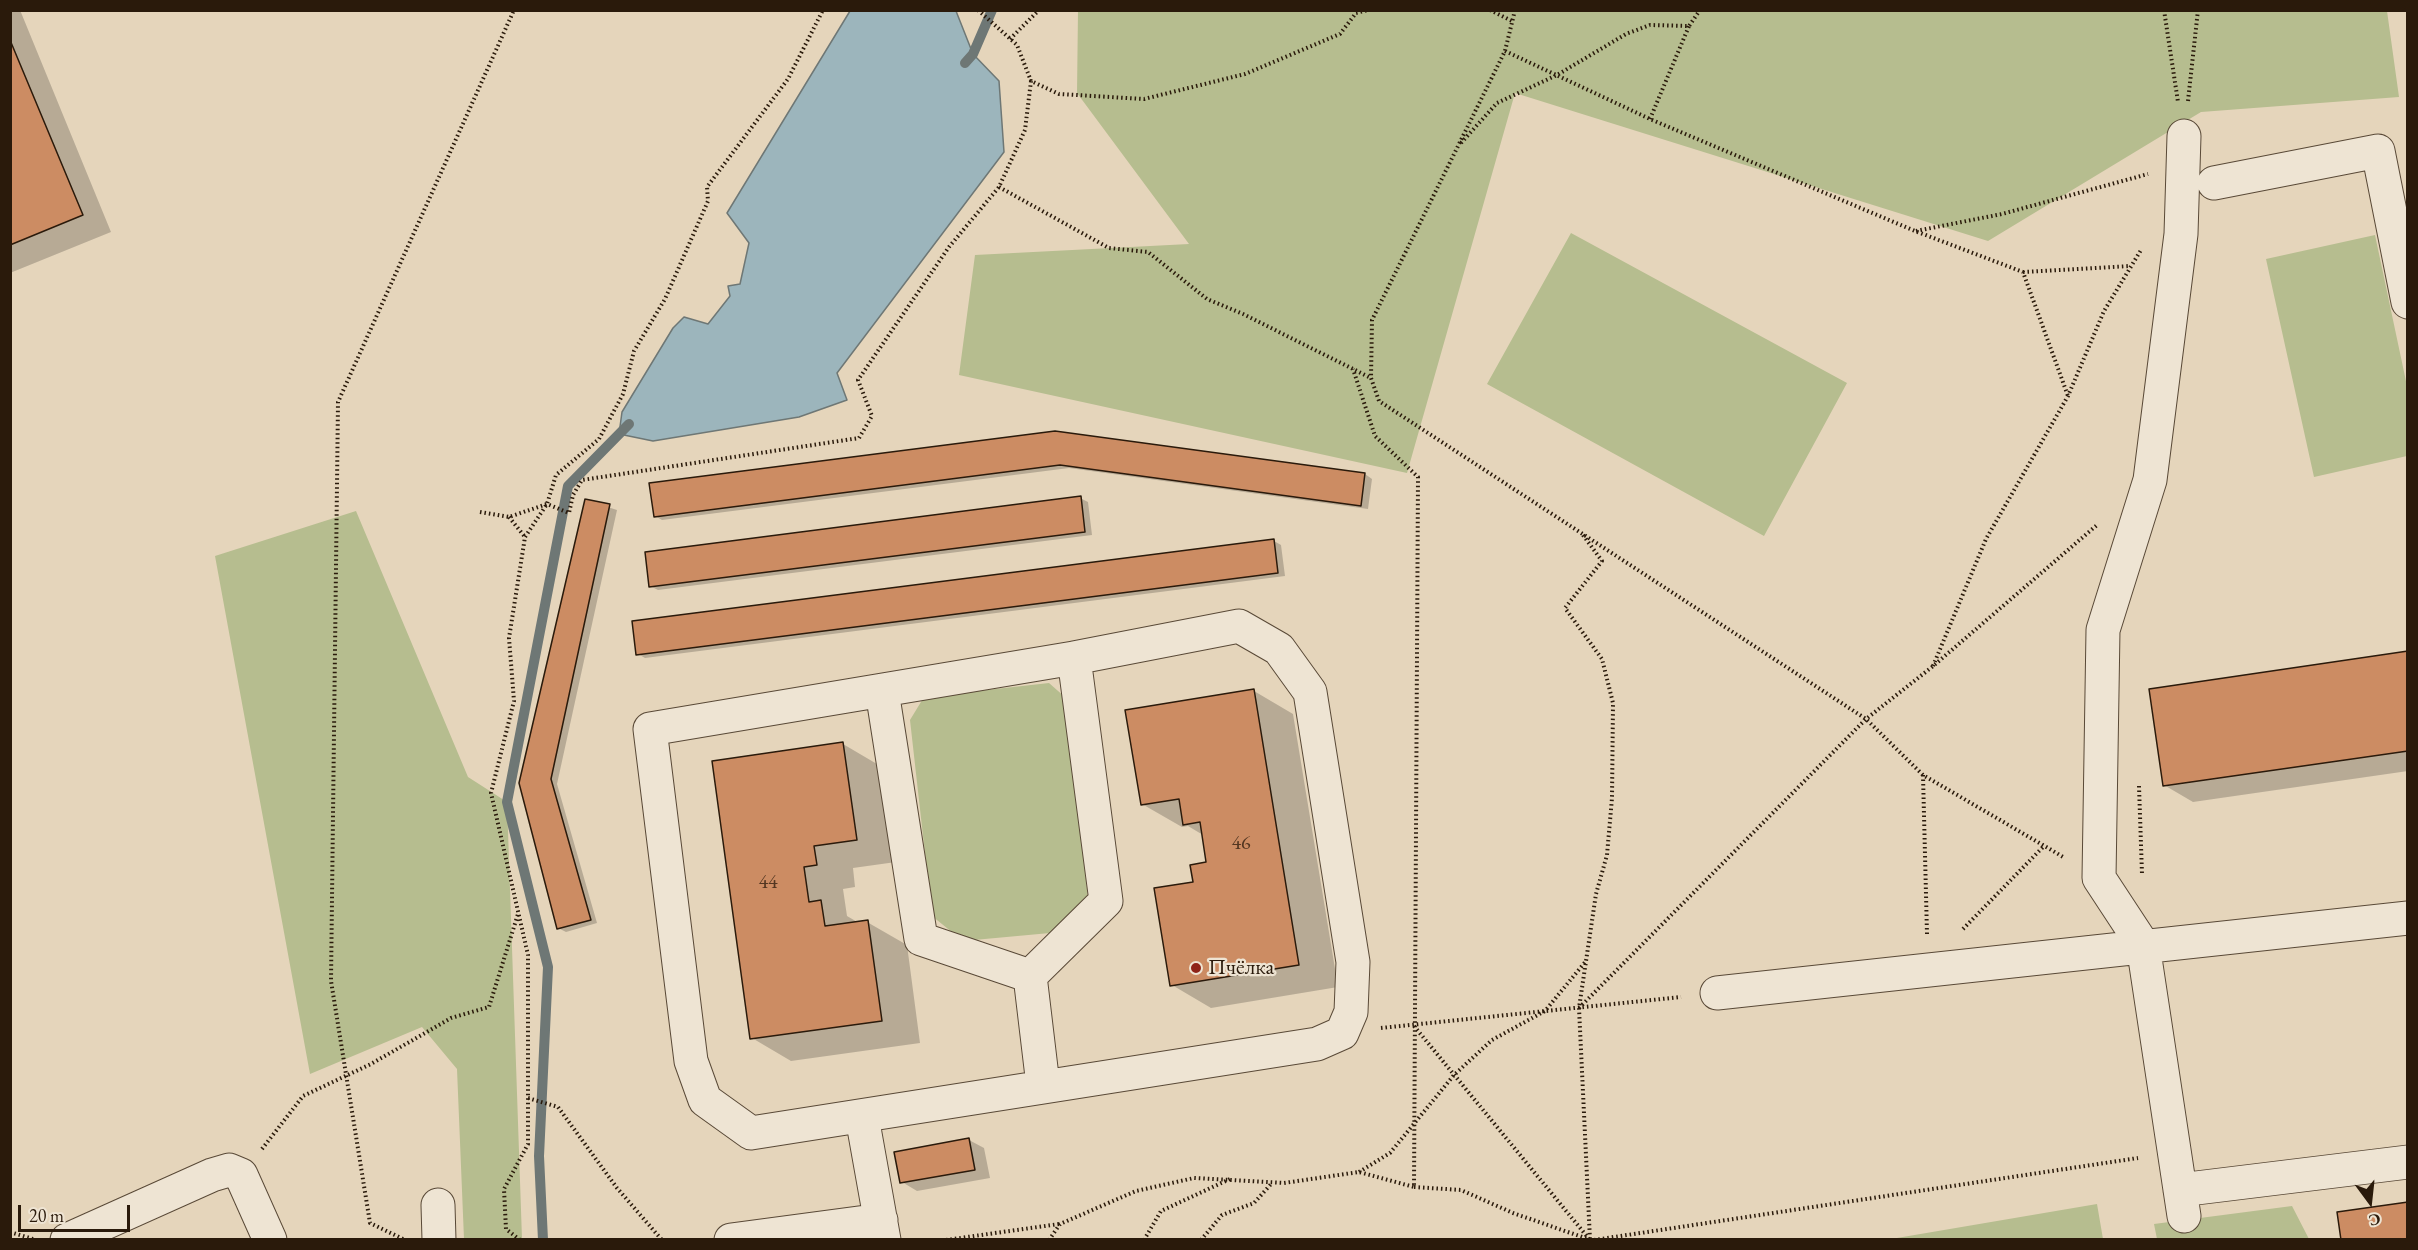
<!DOCTYPE html>
<html>
<head>
<meta charset="utf-8">
<style>
  body { margin:0 }
  #map { position:relative; width:2418px; height:1250px; overflow:hidden; background:#e5d5bb; font-family:"EB Garamond",serif }
  canvas { display:block }
  .frame { position:absolute; inset:0; border:12px solid #2a1a0b; pointer-events:none }
  .north { position:absolute; left:2340px; top:1172px; width:60px; height:60px; -webkit-text-stroke:4px #eee4d3; paint-order:stroke; rotate:165deg; font-size:16px; font-weight:700; line-height:24px; text-align:center; color:#2a1a0b }
  .north::after { content:''; display:block; margin:auto; width:21px; height:27px; background:#2a1a0b; clip-path:polygon(50% 0,100% 100%,50% 72%,0 100%) }
  .scale { position:absolute; left:18px; top:1205px; width:112px; height:27px; box-sizing:border-box; border:3px solid #2a1a0b; border-top:0; padding-left:8px; font-size:18px; line-height:21px; white-space:nowrap; color:#2a1a0b; -webkit-text-stroke:4px #eee4d3; paint-order:stroke }
</style>
</head>
<body>
<div id="map">
<canvas width="2418" height="1250"></canvas>
<div class="frame"></div>
<div class="north">С</div>
<div class="scale">20 m</div>
</div>
<script>
const context = document.querySelector('canvas').getContext('2d');
context.lineJoin = 'round';
function fillPath(path, color) { context.fillStyle = color; context.fill(path, 'evenodd'); }
const shape = rows => new Path2D(rows.map(r => 'M' + r).join(''));
function strokePath(path, color, width, dash) { context.strokeStyle = color; context.lineWidth = width; context.lineCap = dash ? 'butt' : 'round'; context.setLineDash(dash || []); context.stroke(path); }
function label(font, color, halo, rows, align = 'center') {
  context.font = font + ' "EB Garamond",serif'; context.lineWidth = 4.5; context.setLineDash([]); context.textBaseline = 'middle'; context.strokeStyle = halo; context.fillStyle = color; for (const [text, x, y, turn = 0] of rows) {
    context.save(); context.translate(x, y); context.rotate((+turn || 0) * Math.PI / 180); context.textAlign = isNaN(turn) ? turn : align; if (halo) context.strokeText(text, 0, 0); context.fillText(text, 0, 0); context.restore();
  }
}
fillPath(shape([
  [1078,11,2387,11,2399,97,2201,112,1988,241,1515,93,1407,473,959,375,975,255,1189,244,1077,93],
  [1571,233,1847,383,1764,536,1487,384],
  [2375,235,2407,386,2407,456,2314,477,2266,259],
  [356,511,468,777,507,802,522,1239,464,1239,457,1069,422,1027,310,1074,215,556],
  [1049,683,1066,698,1088,898,1050,933,963,941,932,916,910,720,924,697],
  [2097,1204,2103,1239,1891,1239],
  [2292,1206,2309,1239,2157,1239,2154,1224]
]), '#b6bd8f');
const water = shape([
  [850,11,956,11,973,54,999,81,1004,152,837,373,847,400,799,417,653,441,619,434,622,412,673,328,684,317,708,324,730,296,728,286,740,284,749,243,727,213,850,11]
]);
fillPath(water, '#9cb5bc');
strokePath(water, '#6e7775', 1.5);
fillPath(shape([
  [10,10,20,10,111,232,10,273],
  [1055,432,1365,474,1372,479,1368,509,1069,468,662,520,655,516],
  [1080,498,1088,502,1092,535,658,590,650,586],
  [586,500,617,510,557,784,597,923,566,932,558,928,520,783],
  [1274,541,1281,545,1285,576,645,658,638,654],
  [2408,652,2408,771,2193,802,2164,785],
  [1254,691,1293,714,1338,987,1211,1008,1172,985,1194,883,1208,863,1203,835,1188,826,1182,827,1142,804],
  [843,744,882,767,896,862,853,868,855,887,843,889,847,916,859,923,867,922,907,945,920,1043,791,1061,752,1038,714,762],
  [969,1140,984,1148,990,1178,917,1191,902,1182]
]), '#0003');
strokePath(shape([
  [965,63,973,54,992,10],
  [543,1240,539,1156,548,967,507,802,568,486,629,424]
]), '#6e7775', 10);
const building = shape([
  [10,40,83,215,10,245,10,40],
  [1055,431,1365,473,1361,506,1060,465,654,517,649,483,1055,431],
  [1081,496,1085,532,649,587,645,552,1081,496],
  [585,499,610,504,551,779,591,920,557,929,519,783,585,499],
  [1274,539,1278,573,636,655,632,621,1274,539],
  [2408,651,2408,751,2163,786,2149,689,2408,651],
  [1254,689,1299,965,1170,986,1154,888,1193,882,1190,865,1206,862,1200,822,1183,825,1179,799,1141,805,1125,710,1254,689],
  [843,742,857,840,814,846,817,865,804,867,809,902,821,900,825,926,868,920,882,1021,750,1039,712,761,843,742],
  [969,1138,975,1170,900,1183,894,1152,969,1138],
  [2408,1202,2408,1240,2341,1240,2337,1212,2408,1202]
]);
fillPath(building, '#cc8c63');
strokePath(building, '#2a1a0b', 1.5);
const minor = shape([
  [2184,136,2181,234,2150,480,2103,630,2099,878,2143,945,2184,1216],
  [2214,183,2378,151,2408,302],
  [882,691,921,939,1030,976],
  [1717,993,2408,918],
  [1043,1085,1030,976,1106,901,1074,658,650,729,691,1061,705,1100,751,1133,1317,1044,1342,1033,1351,1012,1353,962,1310,692,1279,649,1239,626,1074,658],
  [862,1117,884,1240],
  [2180,1190,2408,1162],
  [438,1205,439,1240],
  [67,1240,212,1175,229,1170,241,1175,270,1240],
  [731,1240,881,1220]
]);
strokePath(minor, '#594937', 35);
strokePath(shape([
  [978,10,1017,45,1031,81],
  [1490,10,1512,21],
  [1515,10,1505,51,1372,320,1371,378,1379,401,1866,719,1923,775,2065,858],
  [2164,10,2178,102],
  [1010,39,1039,10],
  [1505,51,1650,119,1915,231,2023,272,2068,396],
  [2188,101,2198,10],
  [1650,119,1689,26],
  [1461,143,1497,103,1557,75,1626,34,1650,25,1689,26,1700,10],
  [999,187,1109,248,1148,252,1207,299,1243,314,1371,378],
  [1916,231,2002,214,2148,174],
  [2023,272,2130,266],
  [480,512,509,517,547,504,569,513,573,495,582,480,859,438,872,416,858,380,949,247,999,187,1025,130,1031,81,1059,94,1144,99,1245,74,1340,34,1356,13,1368,10],
  [509,517,525,537],
  [1583,535,1602,561,1565,608,1602,659,1613,703,1612,798,1607,855,1596,894,1579,1008,1590,1240],
  [1933,666,1986,539,2068,396,2104,311,2141,250],
  [1923,775,1927,934],
  [2139,786,2142,874],
  [1963,929,2044,846],
  [1579,1008,1866,719,1932,667,2097,525],
  [1414,1026,1590,1240],
  [1381,1028,1681,997],
  [528,1098,558,1107,617,1188,662,1240],
  [262,1149,303,1096,371,1064,451,1018,489,1007,518,914],
  [1359,1172,1390,1153,1454,1075,1492,1040,1545,1011,1586,961],
  [1414,1187,1461,1190,1513,1213,1588,1239],
  [10,1232,33,1239],
  [403,1239,370,1223,331,981,338,402,514,10],
  [520,1240,506,1229,504,1189,528,1144,528,955,491,793,514,701,509,638,525,537,547,504,556,475,599,439,623,394,634,351,665,299,708,201,707,187,788,79,823,10],
  [946,1240,1059,1224],
  [1049,1240,1060,1224,1136,1191,1194,1178,1284,1183,1359,1172,1414,1187,1418,477,1375,436,1353,369],
  [1144,1240,1161,1211,1230,1179],
  [1201,1240,1222,1215,1254,1203,1272,1183],
  [1594,1240,2138,1158]
]), '#2a1a0b', 4, [1.5, 3]);
strokePath(minor, '#eee4d3', 33);
for (const [x, y, r, color] of [
  [1196,968,6,"#8f2418"]
]) { const dot = new Path2D(); dot.arc(x, y, r, 0, 2 * Math.PI); context.fillStyle = color; context.fill(dot); strokePath(dot, '#eee4d3', 2); }
label('20px', '#523621', null, [
  ["46",1241,844],
  ["44",768,883]
]);
label('22px', '#2a1a0b', '#eee4d3', [
  ["Пчёлка",1208,968]
], 'left');
</script>
</body>
</html>
